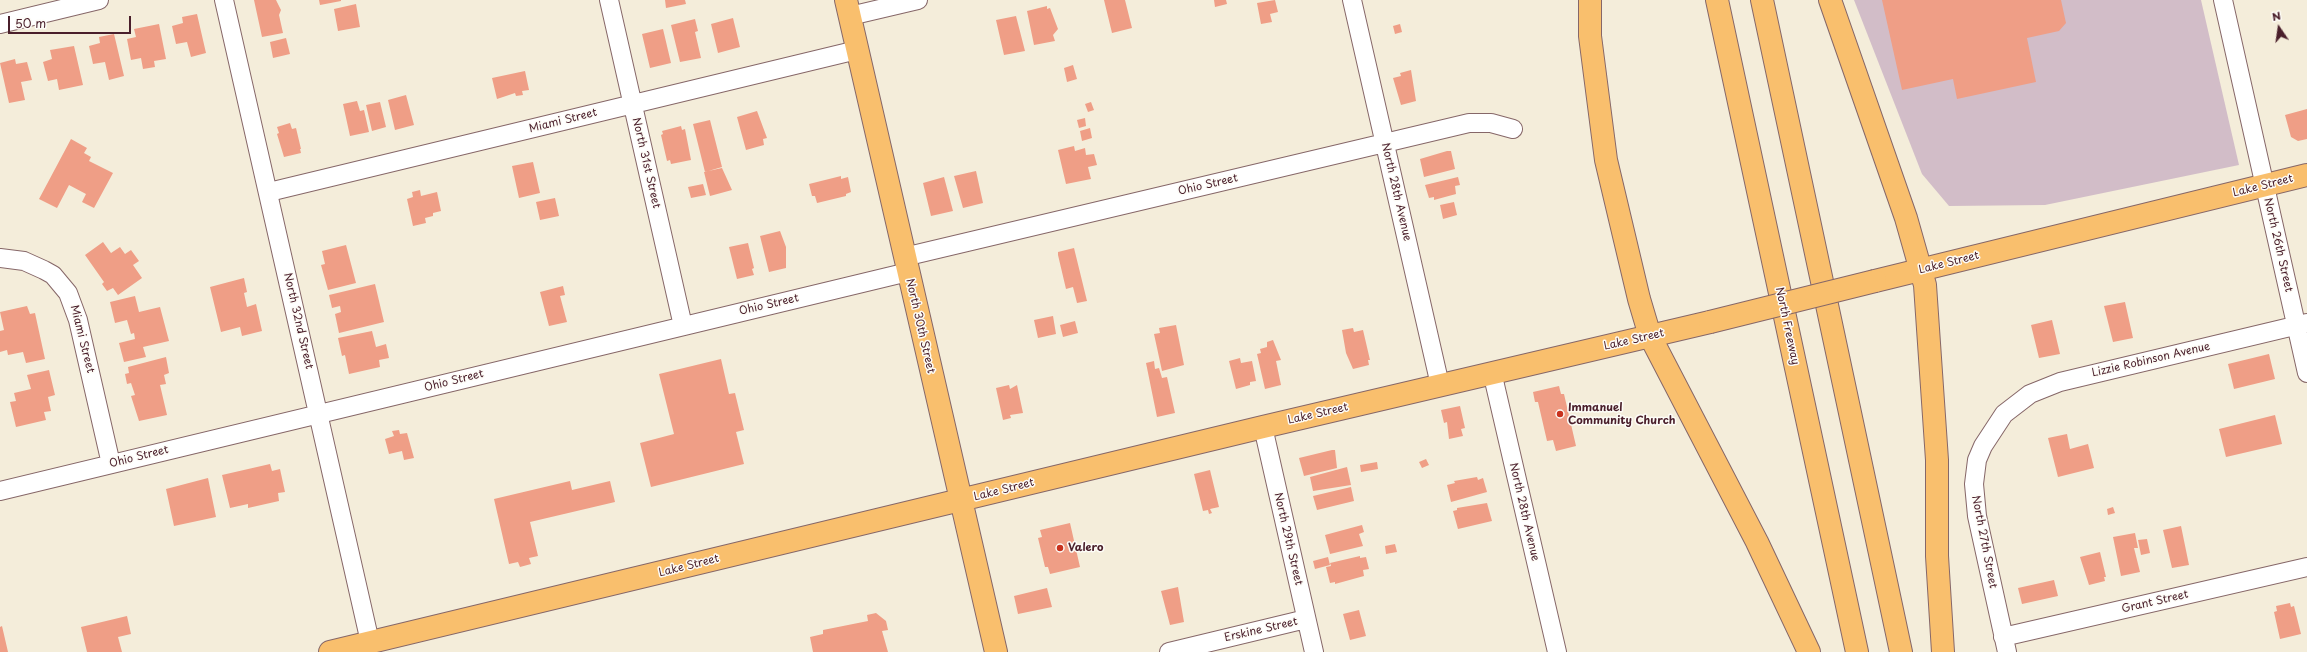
<!DOCTYPE html>
<html>
<head>
<meta charset="utf-8">
<style>
  body { margin:0 }
  #map { position:relative; width:2307px; height:652px; overflow:hidden; background:#f4edda; font-family:"Playpen Sans",sans-serif }
  canvas { display:block }
  .north { position:absolute; left:2259px; top:8px; width:40px; height:40px; -webkit-text-stroke:3px #fdfcf7; paint-order:stroke; rotate:347deg; font-size:11px; font-weight:700; line-height:16px; text-align:center; color:#4a1f2b }
  .north::after { content:''; display:block; margin:auto; width:14px; height:18px; background:#4a1f2b; clip-path:polygon(50% 0,100% 100%,50% 72%,0 100%) }
  .scale { position:absolute; left:8px; top:16px; width:123px; height:18px; box-sizing:border-box; border:2px solid #4a1f2b; border-top:0; padding-left:5px; font-size:12px; line-height:14px; white-space:nowrap; color:#4a1f2b; -webkit-text-stroke:3px #fdfcf7; paint-order:stroke }
</style>
</head>
<body>
<div id="map">
<canvas width="2307" height="652"></canvas>
<div class="north">N</div>
<div class="scale">50 m</div>
</div>
<script>
const context = document.querySelector('canvas').getContext('2d');
context.lineJoin = 'round';
function fillPath(path, color) { context.fillStyle = color; context.fill(path, 'evenodd'); }
const shape = rows => new Path2D(rows.map(r => 'M' + r).join(''));
function strokePath(path, color, width, dash) { context.strokeStyle = color; context.lineWidth = width; context.lineCap = dash ? 'butt' : 'round'; context.setLineDash(dash || []); context.stroke(path); }
function label(font, color, halo, rows, align = 'center') {
  context.font = font + ' "Playpen Sans",sans-serif'; context.lineWidth = 3; context.setLineDash([]); context.textBaseline = 'middle'; context.strokeStyle = halo; context.fillStyle = color; for (const [text, x, y, turn = 0] of rows) {
    context.save(); context.translate(x, y); context.rotate((+turn || 0) * Math.PI / 180); context.textAlign = isNaN(turn) ? turn : align; if (halo) context.strokeText(text, 0, 0); context.fillText(text, 0, 0); context.restore();
  }
}
fillPath(shape([
  [1854,0,2201,0,2239,165,2045,205,1949,206,1922,174]
]), '#d2bdc8');
fillPath(shape([
  [254,0,276,0,281,10,279,15,283,33,262,37],
  [319,0,341,0,341,1,320,5],
  [665,0,685,0,686,4,666,8],
  [1104,0,1125,0,1132,28,1112,33],
  [1214,0,1226,0,1227,4,1215,7],
  [1275,0,1278,12,1270,14,1272,22,1261,24,1257,3],
  [1882,0,2061,0,2066,23,2059,31,2027,38,2036,82,1957,99,1953,79,1902,90],
  [356,4,360,27,338,31,334,9],
  [1047,6,1047,9,1050,8,1058,29,1053,35,1055,41,1034,45,1027,11],
  [197,14,206,53,191,57,187,42,176,44,172,26,183,23,182,17],
  [1016,16,1025,51,1004,55,996,20],
  [733,18,740,47,718,53,711,24],
  [695,19,698,31,695,32,701,58,680,62,671,25],
  [159,24,166,59,154,61,155,67,143,69,141,58,131,60,127,39,136,37,134,29],
  [1400,24,1402,32,1395,34,1393,26],
  [663,29,671,63,650,68,642,34],
  [114,34,124,76,109,80,105,62,93,64,89,46,100,43,99,37],
  [286,38,290,54,273,58,270,42],
  [74,46,83,85,59,90,57,79,48,81,43,62,52,59,50,50],
  [15,59,16,64,27,62,32,80,21,82,25,100,9,103,0,63],
  [1073,65,1077,79,1067,82,1064,68],
  [1411,70,1416,101,1401,105,1393,78,1401,76,1400,73],
  [525,71,529,90,522,91,523,95,516,96,515,93,497,99,492,78],
  [406,95,414,125,395,130,388,100],
  [357,101,360,111,364,110,369,132,350,136,343,104],
  [380,102,386,127,372,131,366,105],
  [1091,102,1094,110,1088,112,1085,104],
  [2307,109,2307,139,2298,141,2291,137,2285,115],
  [757,111,767,138,763,139,764,145,746,150,737,117],
  [1085,118,1086,126,1079,128,1077,120],
  [710,120,722,167,705,172,693,124],
  [290,123,292,129,296,128,301,149,300,149,301,153,284,157,277,134,279,133,277,127],
  [681,126,682,130,685,129,691,160,671,164,670,160,667,161,661,135,663,134,662,131],
  [1090,128,1092,138,1082,141,1080,131],
  [71,139,87,148,84,153,91,157,89,161,113,173,94,208,82,202,86,194,69,185,57,208,39,199],
  [1074,146,1075,151,1085,148,1086,155,1094,154,1097,165,1088,167,1091,179,1066,184,1058,150],
  [1447,151,1451,151,1455,169,1424,177,1420,159],
  [533,162,540,193,519,198,512,166],
  [722,168,732,190,710,196,704,172],
  [976,171,983,203,963,208,954,176],
  [841,176,841,179,848,177,851,192,846,194,846,196,817,203,815,196,812,196,809,184],
  [944,177,953,211,931,216,923,183],
  [1458,177,1460,185,1455,186,1456,194,1434,200,1434,197,1429,198,1425,185],
  [703,184,706,195,691,198,688,187],
  [420,190,421,196,437,192,441,211,433,213,433,216,425,218,426,223,413,226,407,199,413,197,412,192],
  [555,198,559,216,540,220,536,202],
  [1454,202,1457,215,1443,219,1440,205],
  [780,231,786,247,786,268,769,272,760,236],
  [103,242,111,253,120,247,125,254,131,250,139,261,133,265,142,278,118,295,113,288,107,291,102,284,104,282,85,255],
  [748,243,754,268,752,269,754,275,737,279,729,247],
  [346,245,356,283,328,290,321,265,325,264,322,251],
  [1074,248,1087,301,1077,303,1073,287,1066,289,1058,255,1058,252],
  [244,278,247,292,244,293,247,307,256,304,262,331,242,336,240,327,221,332,210,287],
  [375,284,384,322,339,333,335,314,341,312,340,306,332,308,329,295],
  [563,286,565,295,560,296,567,322,549,326,540,292],
  [135,296,139,312,160,307,169,341,143,347,146,357,124,362,119,343,135,339,134,333,131,334,127,320,115,323,110,302],
  [2125,302,2133,338,2113,342,2104,306],
  [27,306,30,314,35,313,45,359,26,363,23,352,8,355,7,350,0,352,0,331,4,330,0,312],
  [1053,316,1056,334,1038,338,1034,320],
  [2052,320,2060,354,2039,358,2031,325],
  [1075,321,1078,333,1063,337,1060,325],
  [1176,325,1184,365,1162,371,1154,334,1160,333,1159,328],
  [1353,328,1354,332,1363,330,1370,360,1368,360,1369,365,1353,369,1346,353,1342,330],
  [372,331,376,347,386,344,389,358,379,360,380,367,349,374,345,355,342,356,338,338],
  [1273,340,1281,360,1276,361,1281,385,1265,389,1257,354,1261,353,1260,349,1267,347,1267,342],
  [2269,354,2275,379,2234,389,2228,364],
  [166,357,169,373,164,375,166,384,160,385,167,415,139,421,131,396,135,395,131,383,127,384,125,374,129,373,128,367],
  [1240,358,1241,363,1252,361,1256,381,1250,382,1250,385,1236,389,1229,361],
  [721,359,729,394,735,393,744,430,736,432,744,464,651,487,640,443,674,434,659,374],
  [1154,361,1155,369,1159,368,1162,378,1167,377,1175,413,1157,417,1146,363],
  [49,370,55,395,48,397,51,411,44,412,46,420,16,427,10,402,16,401,14,393,31,389,27,375],
  [1009,385,1010,389,1017,385,1023,413,1010,415,1011,418,1003,420,996,388],
  [1559,386,1561,394,1564,394,1576,446,1556,451,1553,440,1547,441,1538,402,1535,402,1533,392],
  [1460,406,1465,428,1461,429,1463,436,1449,439,1447,422,1444,423,1441,410],
  [2275,415,2282,444,2226,457,2219,429],
  [399,430,400,434,407,433,414,458,404,460,402,451,389,454,385,439,394,436,392,431],
  [2067,434,2070,449,2088,444,2094,468,2058,477,2048,438],
  [1332,450,1335,450,1337,468,1304,476,1299,458],
  [1426,459,1429,465,1422,468,1419,462],
  [1377,462,1378,469,1361,472,1360,465],
  [270,464,272,471,280,469,285,492,278,493,279,501,248,508,248,504,230,508,222,475],
  [1347,467,1351,485,1313,491,1310,477],
  [1210,470,1219,507,1210,509,1212,513,1209,514,1208,510,1203,511,1194,474],
  [1477,477,1478,480,1483,478,1487,492,1451,502,1447,485,1455,483,1454,481],
  [208,478,216,517,174,526,166,489],
  [570,481,572,490,610,481,615,502,530,522,538,556,529,558,531,564,520,567,518,562,509,564,494,499],
  [1351,487,1354,501,1317,510,1313,496],
  [1487,503,1492,521,1458,529,1453,511,1457,510,1457,508],
  [2113,507,2115,513,2108,515,2107,509],
  [1070,523,1080,567,1050,574,1048,567,1045,567,1038,538,1042,537,1040,530],
  [1362,525,1364,532,1359,534,1363,546,1330,554,1325,535],
  [2181,526,2189,565,2172,568,2163,530],
  [2135,533,2138,548,2134,548,2140,572,2121,576,2113,537],
  [2147,539,2150,553,2141,555,2138,540],
  [1395,544,1397,552,1386,554,1385,546],
  [2100,552,2106,577,2104,577,2105,581,2089,585,2080,557],
  [1360,556,1360,558,1366,557,1369,569,1363,570,1364,576,1335,584,1335,582,1330,583,1326,567,1331,566,1330,563],
  [1328,557,1330,565,1315,569,1313,561],
  [2054,580,2058,596,2022,604,2018,588],
  [1178,587,1184,622,1170,625,1161,591],
  [1047,588,1052,607,1018,614,1014,596],
  [2290,603,2291,607,2294,606,2301,634,2280,639,2274,612,2277,611,2276,606],
  [1359,610,1366,636,1350,640,1343,614],
  [876,613,886,621,888,630,882,631,888,652,813,652,810,637,823,634,823,630,868,621,867,615],
  [127,616,131,634,118,637,122,652,87,652,81,627],
  [2,626,8,652,0,652,0,627]
]), '#ef9e86');
const minor = shape([
  [224,0,370,642],
  [609,0,683,326],
  [1352,0,1440,385],
  [2223,0,2307,373],
  [850,16,918,0],
  [0,24,99,0],
  [269,192,857,50],
  [904,257,1469,123,1491,123,1513,129],
  [0,258,24,261,44,270,53,275,68,293,78,320,111,464],
  [1492,372,1557,652],
  [1263,427,1314,652],
  [0,491,908,272],
  [2003,637,2307,567],
  [1169,652,1306,619],
  [2007,652,1977,516,1974,484,1977,460,1983,446,2004,414,2030,394,2060,382,2307,323]
]);
const major = shape([
  [846,0,996,652],
  [1875,281,2307,175],
  [330,652,1263,427,1710,322]
]);
const highway = shape([
  [1590,0,1590,36,1606,160,1639,299,1650,336,1757,542,1809,652],
  [1717,0,1857,652],
  [1762,0,1901,652],
  [1830,0,1906,218,1925,285,1937,460,1937,556,1943,652]
]);
strokePath(minor, '#866768', 20);
strokePath(major, '#866768', 24);
strokePath(highway, '#866768', 24);
strokePath(minor, '#fff', 18);
strokePath(major, '#f9bf6d', 22);
strokePath(highway, '#f9bf6d', 22);
const majorBridge = shape([
  [1710,322,1875,281]
]);
strokePath(majorBridge, '#866768', 24, []);
strokePath(majorBridge, '#f9bf6d', 22);
for (const [x, y, r, color] of [
  [1560,414,4,"#c8321e"],
  [1060,548,4,"#c8321e"]
]) { const dot = new Path2D(); dot.arc(x, y, r, 0, 2 * Math.PI); context.fillStyle = color; context.fill(dot); strokePath(dot, '#fdfcf7', 1.5); }
label('11px', '#4a1f2b', '#fdfcf7', [
  ["Miami Street",563,121,-14],
  ["North 31st Street",646,163,77],
  ["Ohio Street",1208,185,-13],
  ["Lake Street",2263,186,-14],
  ["North 28th Avenue",1396,192,77],
  ["North 26th Street",2278,245,77],
  ["Lake Street",1949,263,-14],
  ["Ohio Street",769,305,-13],
  ["North 32nd Street",298,321,77],
  ["North 30th Street",920,326,77],
  ["North Freeway",1787,326,78],
  ["Miami Street",82,339,76],
  ["Lake Street",1634,340,-13],
  ["Lizzie Robinson Avenue",2151,360,-13],
  ["Ohio Street",454,381,-14],
  ["Lake Street",1318,414,-13],
  ["Ohio Street",139,457,-14],
  ["Lake Street",1004,490,-14],
  ["North 28th Avenue",1524,512,77],
  ["North 29th Street",1288,539,77],
  ["North 27th Street",1984,542,79],
  ["Lake Street",689,566,-14],
  ["Grant Street",2155,602,-13],
  ["Erskine Street",1261,630,-13]
]);
label('bold 11px', '#4a1f2b', '#fdfcf7', [
  ["Immanuel",1568,408],
  ["Community Church",1568,421],
  ["Valero",1068,548]
], 'left');
</script>
</body>
</html>
